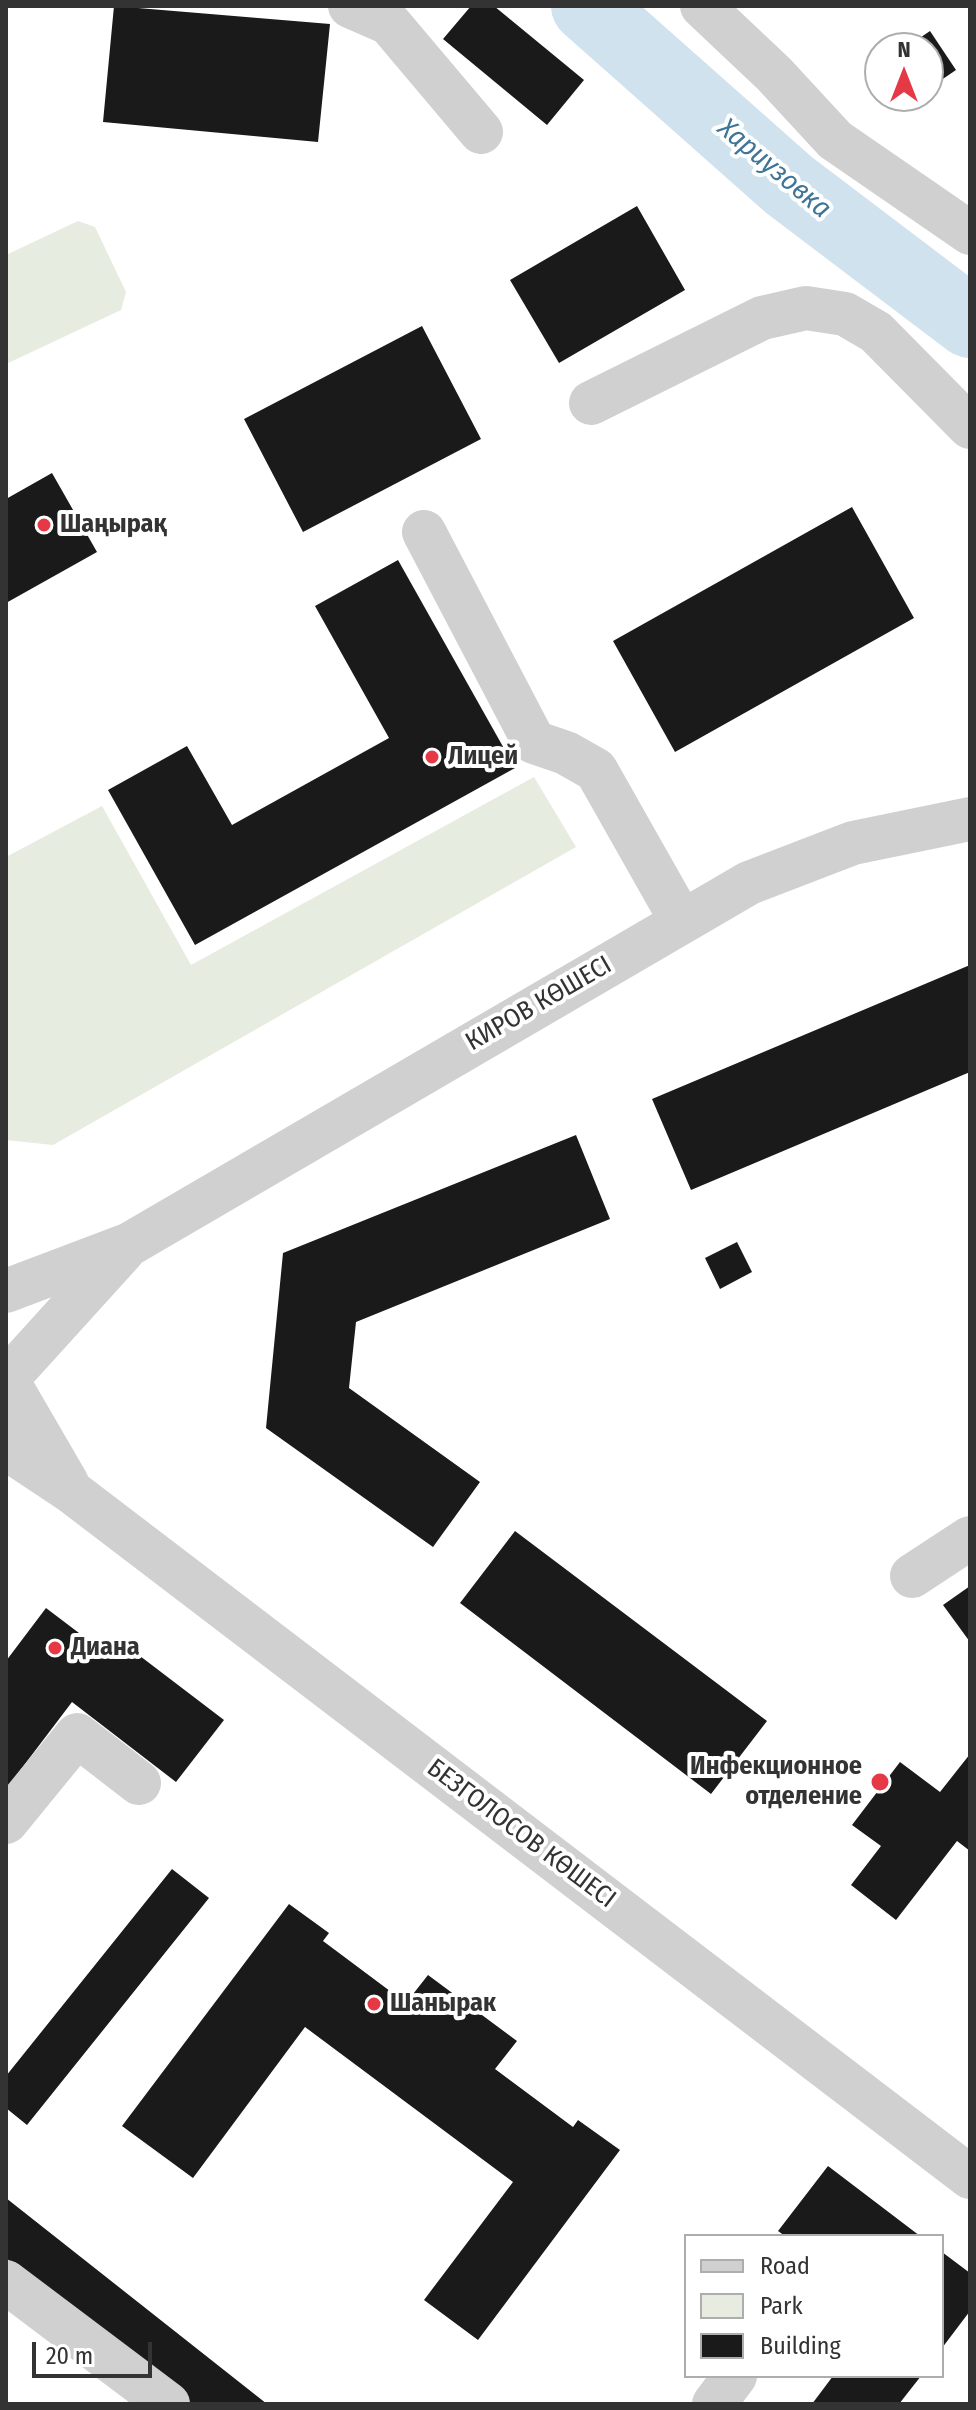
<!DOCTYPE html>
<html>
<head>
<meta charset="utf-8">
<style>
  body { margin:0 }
  #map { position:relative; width:976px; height:2410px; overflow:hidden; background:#fff; font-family:"Fira Sans Condensed",sans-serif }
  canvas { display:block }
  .frame { position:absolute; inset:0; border:8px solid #333; pointer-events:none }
  .legend { position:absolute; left:684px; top:2234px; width:260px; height:144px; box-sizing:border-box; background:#fff; border:2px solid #adadad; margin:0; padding:10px 14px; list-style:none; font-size:24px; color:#333 }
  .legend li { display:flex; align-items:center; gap:16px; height:40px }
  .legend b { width:40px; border:2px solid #adadad }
  .north { position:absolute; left:864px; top:32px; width:80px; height:80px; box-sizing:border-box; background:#fff; border:2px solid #adadad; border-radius:50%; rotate:0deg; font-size:22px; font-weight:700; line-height:32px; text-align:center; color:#333 }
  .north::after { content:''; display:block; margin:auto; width:28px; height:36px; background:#e63946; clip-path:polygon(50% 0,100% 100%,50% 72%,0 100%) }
  .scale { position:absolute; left:32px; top:2342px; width:120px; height:36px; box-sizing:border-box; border:4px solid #333; border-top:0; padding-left:10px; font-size:24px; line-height:28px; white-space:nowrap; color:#333; -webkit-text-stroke:6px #fff; paint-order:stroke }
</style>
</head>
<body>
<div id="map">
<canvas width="976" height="2410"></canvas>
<div class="frame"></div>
<ul class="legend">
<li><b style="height:10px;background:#d0d0d0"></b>Road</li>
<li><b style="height:22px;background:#e6ecdf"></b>Park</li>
<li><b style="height:22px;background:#1a1a1a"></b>Building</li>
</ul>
<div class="north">N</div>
<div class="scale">20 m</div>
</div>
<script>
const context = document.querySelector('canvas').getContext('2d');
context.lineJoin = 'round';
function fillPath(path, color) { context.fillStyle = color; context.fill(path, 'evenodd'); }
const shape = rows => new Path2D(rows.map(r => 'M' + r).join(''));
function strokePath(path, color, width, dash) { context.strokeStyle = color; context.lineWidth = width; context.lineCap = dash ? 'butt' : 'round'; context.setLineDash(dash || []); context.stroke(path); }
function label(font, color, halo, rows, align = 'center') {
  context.font = font + ' "Fira Sans Condensed",sans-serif'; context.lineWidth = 8; context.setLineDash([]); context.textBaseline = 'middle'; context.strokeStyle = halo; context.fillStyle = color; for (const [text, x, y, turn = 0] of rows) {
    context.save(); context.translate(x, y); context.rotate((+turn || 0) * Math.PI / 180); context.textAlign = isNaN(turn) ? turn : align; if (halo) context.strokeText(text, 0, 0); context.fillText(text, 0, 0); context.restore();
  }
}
fillPath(shape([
  [78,221,95,227,126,292,121,310,6,364,6,255],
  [534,777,576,847,53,1145,6,1140,6,857,102,806,191,965]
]), '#e6ecdf');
strokePath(shape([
  [587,6,789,185,970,322]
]), '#cfe2ee', 72);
fillPath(shape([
  [114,6,330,24,318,142,103,122],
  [471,6,494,6,584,80,547,125,443,39],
  [930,31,956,70,928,89,928,48,905,48],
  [637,206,685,290,559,363,510,280],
  [422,326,481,439,303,532,244,419],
  [52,473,97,552,6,603,6,499],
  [852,507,914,618,675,752,613,641],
  [398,560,515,768,195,945,108,790,187,746,232,825,389,738,315,606],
  [970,965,970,1072,691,1190,652,1099],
  [576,1135,610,1219,356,1322,349,1388,480,1482,433,1547,266,1428,283,1253],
  [737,1242,752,1272,720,1289,705,1258],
  [515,1531,767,1721,711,1794,460,1603],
  [970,1586,970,1642,943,1605],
  [46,1608,108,1655,119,1640,224,1720,176,1782,72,1702,6,1789,6,1661],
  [970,1754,970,1851,957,1841,896,1920,851,1885,881,1846,852,1825,900,1762,940,1792],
  [172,1869,209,1898,27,2125,6,2108,6,2076],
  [289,1904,329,1933,323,1941,406,2003,428,1975,517,2041,495,2069,573,2127,578,2120,620,2150,478,2340,424,2300,513,2182,305,2027,193,2178,122,2126],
  [828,2166,920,2236,785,2236,778,2231],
  [6,2198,267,2404,191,2404,6,2258],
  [942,2252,970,2273,970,2311,942,2348],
  [833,2376,921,2376,899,2404,812,2404]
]), '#1a1a1a');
strokePath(shape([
  [350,6,389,23,481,132],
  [702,6,774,74,835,140,970,233],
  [591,403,762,318,806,308,845,314,876,332,970,427],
  [424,532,534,742,566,753,596,770,682,922],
  [6,1291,130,1244,749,883,853,843,970,819],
  [6,1378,67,1483],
  [6,1380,123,1251],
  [6,1448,72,1492,970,2177],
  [912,1576,970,1538],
  [6,1822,77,1735,139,1783],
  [6,2282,168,2404],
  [714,2404,735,2376]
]), '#d0d0d0', 44);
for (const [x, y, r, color] of [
  [44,525,8,"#e63946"],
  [432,757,8,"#e63946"],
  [55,1648,8,"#e63946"],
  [880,1782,10,"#e63946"],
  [374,2004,8,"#e63946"]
]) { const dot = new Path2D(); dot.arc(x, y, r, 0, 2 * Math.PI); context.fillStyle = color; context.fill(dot); strokePath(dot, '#fff', 3); }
label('bold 26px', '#333', '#fff', [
  ["Шаңырақ",60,525],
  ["Лицей",448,757],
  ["Диана",71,1648],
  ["Инфекционное",862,1767,"right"],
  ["отделение",862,1797,"right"],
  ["Шанырак",390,2004]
], 'left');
label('26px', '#333', '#fff', [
  ["КИРОВ КӨШЕСІ",539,1004,-30],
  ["БЕЗГОЛОСОВ КӨШЕСІ",521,1834,37]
]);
label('italic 28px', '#3f7597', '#fff', [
  ["Хариузовка",774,169,40]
]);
</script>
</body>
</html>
